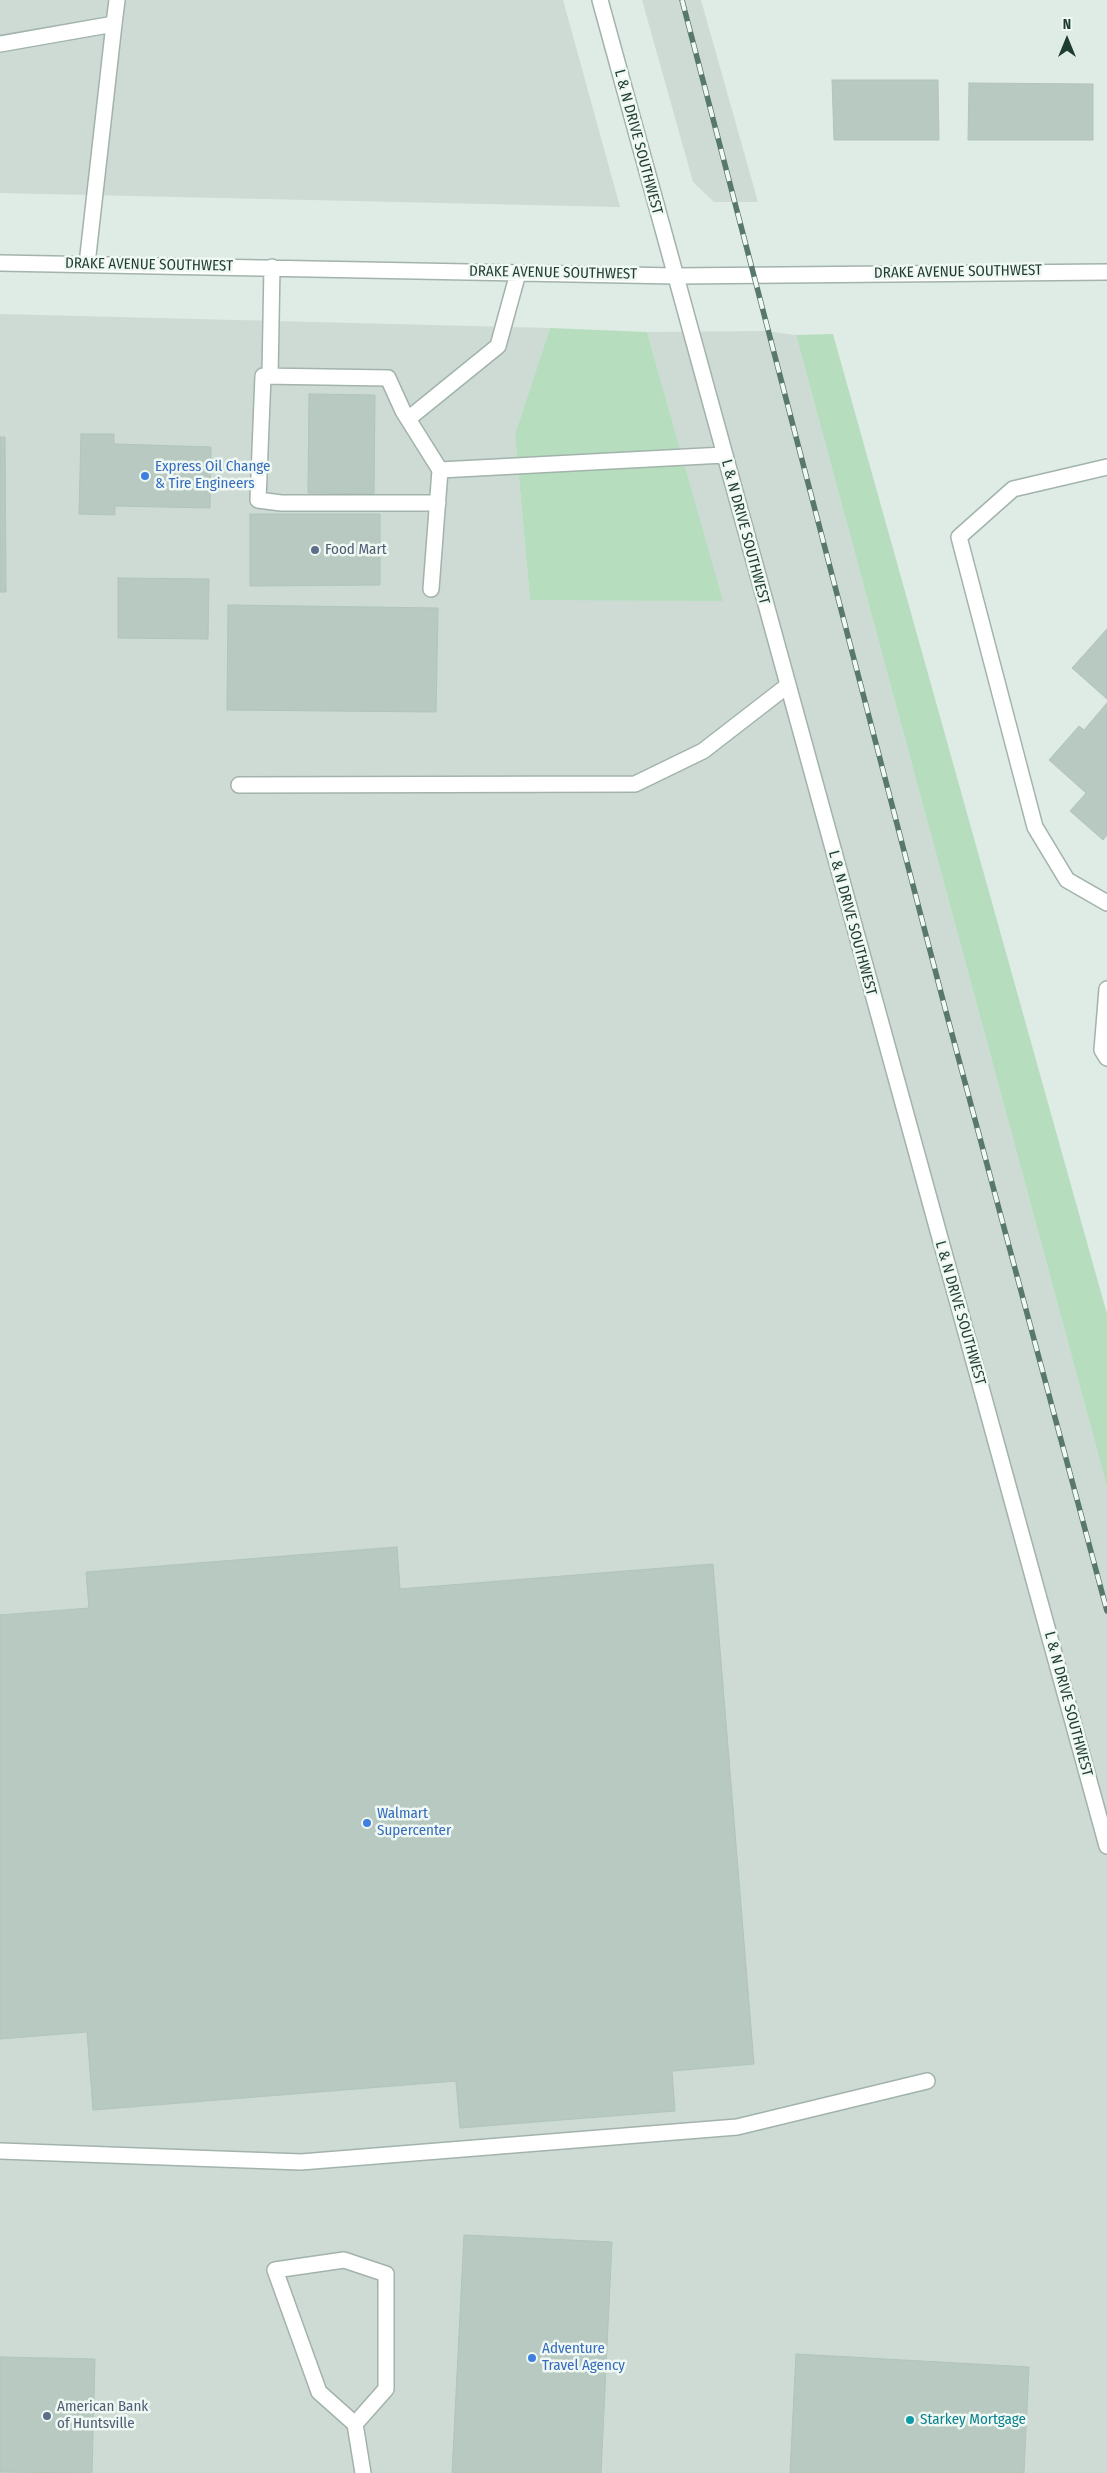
<!DOCTYPE html>
<html>
<head>
<meta charset="utf-8">
<style>
  body { margin:0 }
  #map { position:relative; width:1107px; height:2473px; overflow:hidden; background:#dfebe5; font-family:"Fira Sans Condensed",sans-serif }
  canvas { display:block }
  .north { position:absolute; left:1042px; top:15px; width:50px; height:50px; -webkit-text-stroke:4px #f0f8f3; paint-order:stroke; rotate:0deg; font-size:14px; font-weight:700; line-height:20px; text-align:center; color:#1f3c32 }
  .north::after { content:''; display:block; margin:auto; width:18px; height:22px; background:#1f3c32; clip-path:polygon(50% 0,100% 100%,50% 72%,0 100%) }
</style>
</head>
<body>
<div id="map">
<canvas width="1107" height="2473"></canvas>
<div class="north">N</div>
</div>
<script>
const context = document.querySelector('canvas').getContext('2d');
context.lineJoin = 'round';
function fillPath(path, color) { context.fillStyle = color; context.fill(path, 'evenodd'); }
const shape = rows => new Path2D(rows.map(r => 'M' + r).join(''));
function strokePath(path, color, width, dash) { context.strokeStyle = color; context.lineWidth = width; context.lineCap = dash ? 'butt' : 'round'; context.setLineDash(dash || []); context.stroke(path); }
function label(font, color, halo, rows, align = 'center') {
  context.font = font + ' "Fira Sans Condensed",sans-serif'; context.lineWidth = 5; context.setLineDash([]); context.textBaseline = 'middle'; context.strokeStyle = halo; context.fillStyle = color; for (const [text, x, y, turn = 0] of rows) {
    context.save(); context.translate(x, y); context.rotate((+turn || 0) * Math.PI / 180); context.textAlign = isNaN(turn) ? turn : align; if (halo) context.strokeText(text, 0, 0); context.fillText(text, 0, 0); context.restore();
  }
}
fillPath(shape([
  [0,0,563,0,620,207,0,193],
  [642,0,701,0,758,202,714,202,693,182],
  [0,314,550,328,515,434,530,600,722,600,647,332,765,331,796,335,1107,1487,1107,2473,0,2473]
]), '#cddbd4');
fillPath(shape([
  [550,328,647,332,723,601,530,600,515,434],
  [833,334,1107,1314,1107,1487,796,335]
]), '#b6debe');
const building = shape([
  [832,80,938,80,939,140,834,140,832,80],
  [969,83,1093,84,1093,140,968,140,969,83],
  [309,394,375,395,374,494,308,493,309,394],
  [81,434,114,434,114,444,211,447,210,508,115,506,115,515,79,514,81,434],
  [0,437,5,437,6,592,0,592,0,437],
  [250,514,380,514,380,585,250,586,250,514],
  [118,578,209,579,208,639,118,638,118,578],
  [228,605,438,608,436,712,227,710,228,605],
  [1107,629,1107,699,1072,668,1107,629],
  [1107,703,1107,835,1103,840,1070,811,1086,793,1049,760,1079,726,1084,730,1107,703],
  [397,1547,400,1589,713,1564,754,2064,672,2071,675,2111,460,2128,456,2081,93,2110,87,2032,0,2039,0,1615,89,1608,86,1572,397,1547],
  [464,2235,612,2242,601,2473,452,2473,464,2235],
  [796,2354,1029,2367,1024,2473,790,2473,796,2354],
  [0,2357,95,2359,92,2473,0,2472,0,2357]
]);
fillPath(building, '#b7c9c0');
strokePath(building, '#b1c5bb', 1);
const minor = shape([
  [600,0,1107,1846],
  [114,24,117,0],
  [0,44,114,24,87,264],
  [0,263,676,276,1107,272],
  [270,376,272,267],
  [408,419,498,346,518,273],
  [1107,467,1013,489,959,537,1035,827,1067,880,1107,903],
  [438,503,281,503,258,500,263,376,388,378,403,411,440,470],
  [431,589,440,470,724,455],
  [239,785,635,784,703,751,787,686],
  [1107,989,1102,1050,1107,1058],
  [0,2151,301,2162,737,2127,927,2081],
  [355,2424,386,2389,386,2274,344,2260,275,2270,319,2392,355,2424,363,2473]
]);
strokePath(minor, '#a2b3ac', 18);
strokePath(minor, '#fff', 15);
const rail = shape([
  [682,0,945,1008,1107,1611]
]);
strokePath(rail, '#59786d', 5.5);
strokePath(rail, '#f0f8f3', 4, [11]);
for (const [x, y, r, color] of [
  [145,476,5,"#3f7fe0"],
  [315,550,5,"#5c6f8a"],
  [367,1823,5,"#3f7fe0"],
  [532,2358,5,"#3f7fe0"],
  [47,2416,5,"#5c6f8a"],
  [910,2420,5,"#0f9aa8"]
]) { const dot = new Path2D(); dot.arc(x, y, r, 0, 2 * Math.PI); context.fillStyle = color; context.fill(dot); strokePath(dot, '#f0f8f3', 2); }
label('15px', '#1f3c32', '#f0f8f3', [
  ["L & N DRIVE SOUTHWEST",638,142,75],
  ["DRAKE AVENUE SOUTHWEST",149,265,1],
  ["DRAKE AVENUE SOUTHWEST",958,272,-1],
  ["DRAKE AVENUE SOUTHWEST",553,273,1],
  ["L & N DRIVE SOUTHWEST",745,532,75],
  ["L & N DRIVE SOUTHWEST",852,923,75],
  ["L & N DRIVE SOUTHWEST",960,1313,74],
  ["L & N DRIVE SOUTHWEST",1068,1704,75]
]);
label('15px', '#366cbe', '#f0f8f3', [
  ["Express Oil Change",155,467],
  ["& Tire Engineers",155,484],
  ["Walmart",377,1814],
  ["Supercenter",377,1831],
  ["Adventure",542,2349],
  ["Travel Agency",542,2366]
], 'left');
label('15px', '#4e5e75', '#f0f8f3', [
  ["Food Mart",325,550],
  ["American Bank",57,2407],
  ["of Huntsville",57,2424]
], 'left');
label('15px', '#0d838f', '#f0f8f3', [
  ["Starkey Mortgage",920,2420]
], 'left');
</script>
</body>
</html>
